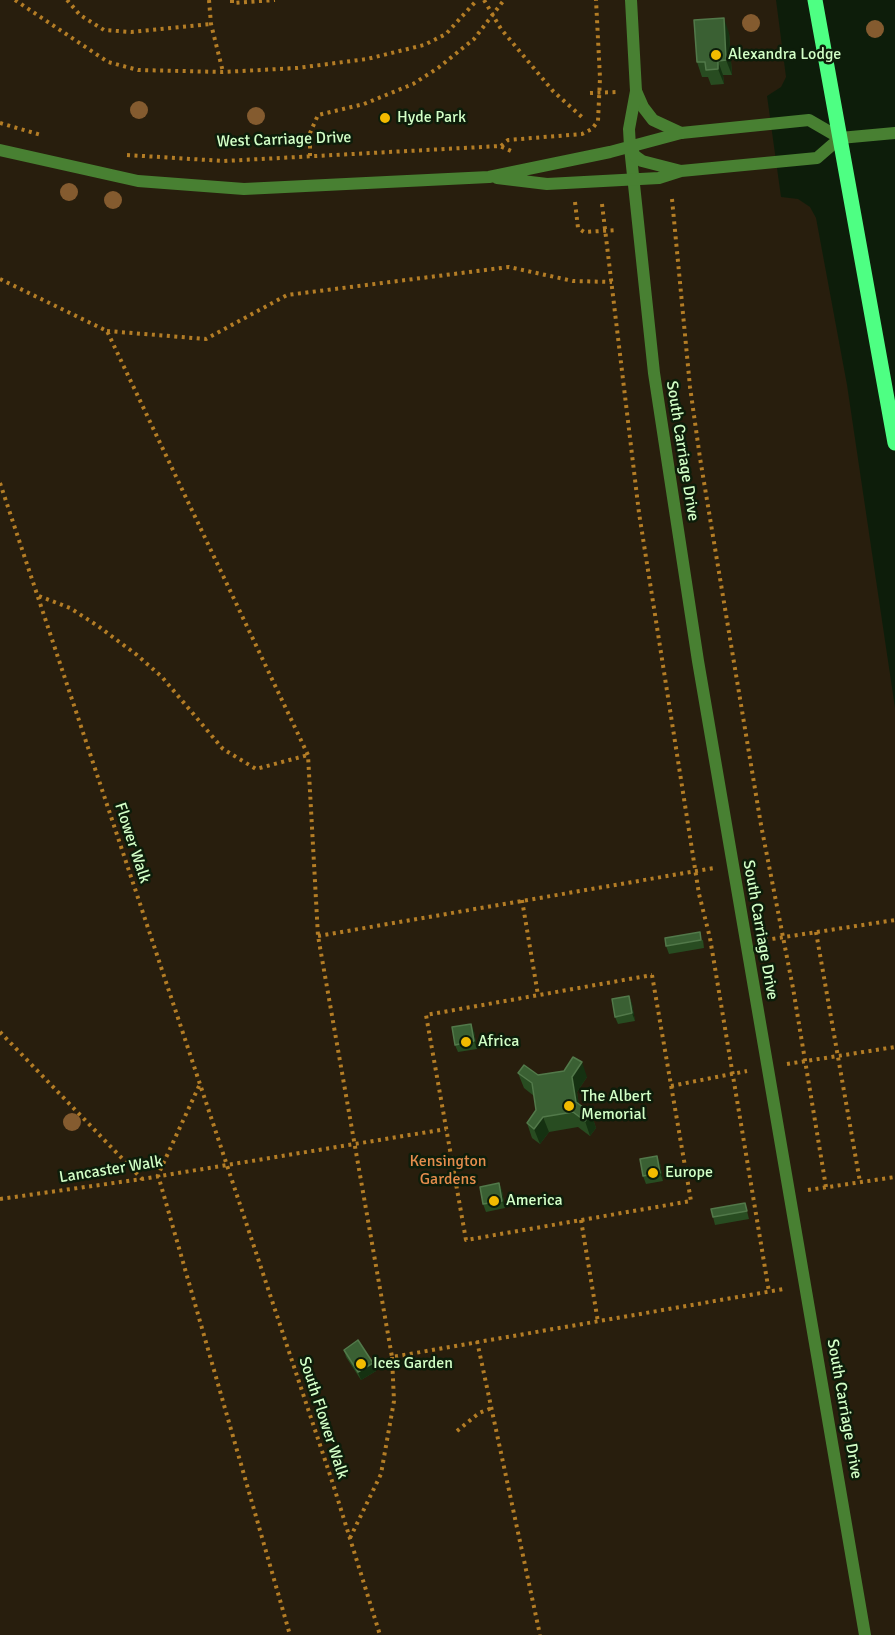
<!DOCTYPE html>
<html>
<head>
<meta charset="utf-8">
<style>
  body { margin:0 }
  canvas { display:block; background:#0d1d0a }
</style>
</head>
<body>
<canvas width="895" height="1635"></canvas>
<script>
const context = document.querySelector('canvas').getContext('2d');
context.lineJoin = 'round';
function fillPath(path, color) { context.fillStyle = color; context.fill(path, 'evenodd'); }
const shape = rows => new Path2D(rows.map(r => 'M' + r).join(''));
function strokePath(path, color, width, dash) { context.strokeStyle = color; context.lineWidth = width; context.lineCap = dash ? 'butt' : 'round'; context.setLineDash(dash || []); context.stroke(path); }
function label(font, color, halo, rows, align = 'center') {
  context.font = font + ' Signika,sans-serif'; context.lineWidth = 5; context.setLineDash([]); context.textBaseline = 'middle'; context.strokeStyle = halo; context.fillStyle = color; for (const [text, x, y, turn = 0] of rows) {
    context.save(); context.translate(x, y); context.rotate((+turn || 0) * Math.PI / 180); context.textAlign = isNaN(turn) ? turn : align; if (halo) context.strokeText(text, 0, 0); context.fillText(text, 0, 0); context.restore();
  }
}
fillPath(shape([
  [0,0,776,0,786,77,781,87,767,96,781,197,798,199,810,207,816,218,847,385,895,708,895,1635,0,1635]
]), '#281e0d');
strokePath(shape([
  [15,0,108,62,138,70,223,72,297,68,367,59,424,45,446,34,477,0],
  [67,0,80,15,104,30,131,32,211,24],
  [209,0,211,24,223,72],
  [232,0,232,3,275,0],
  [484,0,501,29,553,91,582,117],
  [590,93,616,92],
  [0,123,41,135],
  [501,146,508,140,582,134,592,129,598,121,600,78,596,0],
  [127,155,224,161,500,146,511,151],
  [310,156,310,133,318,115,364,104,413,84,438,68,474,39,504,0],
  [672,199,690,387,700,458,761,825,793,988,826,1187],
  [575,202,578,228,584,232,618,230],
  [602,204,639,513,699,894,710,938,769,1292],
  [0,279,107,331,308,755,318,936,392,1357,784,1289],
  [107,331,206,339,287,295,509,267,573,281,612,282],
  [0,483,333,1484,380,1635],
  [39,596,70,608,98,626,137,655,162,677,223,749,256,769,308,755],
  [522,900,538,995],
  [816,932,860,1182],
  [318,936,714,868],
  [765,940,895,920],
  [652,975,691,1201,466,1240,426,1015,652,975],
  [0,1032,142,1179],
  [787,1064,895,1047],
  [199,1086,158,1175,290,1635],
  [671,1086,747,1071],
  [808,1190,895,1177],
  [0,1199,142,1179,446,1129],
  [581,1220,598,1322],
  [477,1341,540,1635],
  [457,1431,479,1413,492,1408],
  [350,1538,381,1474,394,1401,392,1357]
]), '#b47d25', 4, [3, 4.5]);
strokePath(shape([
  [636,91,643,107,653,120,681,133],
  [630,147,654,373,698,661,865,1635]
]), '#488032', 12);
strokePath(shape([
  [631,0,636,91,629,129,630,147,635,156,642,161,681,171],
  [840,138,895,133],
  [0,150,138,181,244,189,489,177,610,152,681,133,809,120,840,138],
  [497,178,547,184,659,178,681,171,817,158,840,138]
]), '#488032', 12);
strokePath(shape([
  [815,0,895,443]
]), '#4eff83', 15);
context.fillStyle = '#845b2f';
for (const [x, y] of [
  [751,23],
  [875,29],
  [139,110],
  [256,116],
  [69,192],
  [113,200],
  [72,1122]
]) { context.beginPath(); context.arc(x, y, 9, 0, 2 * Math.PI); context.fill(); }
fillPath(shape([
  [729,33,732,75,723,75,724,84,711,85,708,77,702,77,697,62],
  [703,940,704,948,669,954,666,946],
  [629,996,632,1004,635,1021,618,1024,615,1017],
  [474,1031,477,1049,458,1052,455,1045],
  [518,1073,587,1077,577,1092,579,1105,591,1113,596,1128,590,1136,578,1127,549,1132,540,1144,532,1138,527,1123,536,1110,534,1096,524,1088],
  [660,1163,663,1181,646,1184,643,1176],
  [499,1183,502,1191,505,1208,486,1212,483,1204],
  [745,1203,749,1219,715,1225,713,1217],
  [344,1350,376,1371,361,1380,346,1357]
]), '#284c21');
fillPath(shape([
  [724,18,729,33,732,75,726,60],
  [718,61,723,75,724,84,718,69],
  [629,996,632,1004,635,1021,632,1013],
  [471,1024,474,1031,477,1049,474,1041],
  [582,1062,587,1077,577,1092,581,1117,576,1102,572,1077],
  [591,1113,596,1128,590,1136,585,1121],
  [543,1117,549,1132,540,1144,534,1129],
  [657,1156,660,1163,663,1181,660,1173],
  [499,1183,502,1191,505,1208,502,1201],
  [373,1363,376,1371,361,1380,358,1372]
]), '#153111');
const building = shape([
  [724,18,726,60,718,61,718,69,706,70,705,62,697,62,694,20,724,18],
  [700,932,701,940,666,946,665,938,700,932],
  [629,996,632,1013,615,1017,612,999,629,996],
  [471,1024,474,1041,455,1045,452,1027,471,1024],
  [573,1057,582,1062,572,1077,576,1102,591,1113,585,1121,573,1112,543,1117,534,1129,527,1123,536,1110,532,1083,518,1073,524,1065,538,1075,564,1071,573,1057],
  [657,1156,660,1173,643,1176,640,1159,657,1156],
  [499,1183,502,1201,483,1204,480,1187,499,1183],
  [745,1203,747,1211,713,1217,711,1209,745,1203],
  [358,1340,373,1363,358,1372,344,1350,358,1340]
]);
fillPath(building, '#3a6033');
strokePath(building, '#52794a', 1.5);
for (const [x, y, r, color] of [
  [716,55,6,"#f2bb00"],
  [385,118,6,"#f2bb00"],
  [466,1042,6,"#f2bb00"],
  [569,1106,6,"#f2bb00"],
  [653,1173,6,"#f2bb00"],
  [494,1201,6,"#f2bb00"],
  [361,1364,6,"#f2bb00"]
]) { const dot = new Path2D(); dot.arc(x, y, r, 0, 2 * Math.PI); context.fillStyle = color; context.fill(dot); strokePath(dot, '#0d1d0a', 2); }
label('16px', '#d3ffc7', '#0d1d0a', [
  ["Alexandra Lodge",728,55],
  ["Hyde Park",397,118],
  ["Africa",478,1042],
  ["The Albert",581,1097],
  ["Memorial",581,1115],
  ["Europe",665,1173],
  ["America",506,1201],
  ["Ices Garden",373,1364]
], 'left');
label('16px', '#d3ffc7', '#0d1d0a', [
  ["West Carriage Drive",284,140,-2],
  ["South Carriage Drive",682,451,81],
  ["Flower Walk",132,843,72],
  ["South Carriage Drive",760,930,80],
  ["Lancaster Walk",111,1170,-9],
  ["South Carriage Drive",844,1409,80],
  ["South Flower Walk",323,1418,72]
]);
label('16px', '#e58d4d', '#0d1d0a', [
  ["Kensington",448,1162],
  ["Gardens",448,1180]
]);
</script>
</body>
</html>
